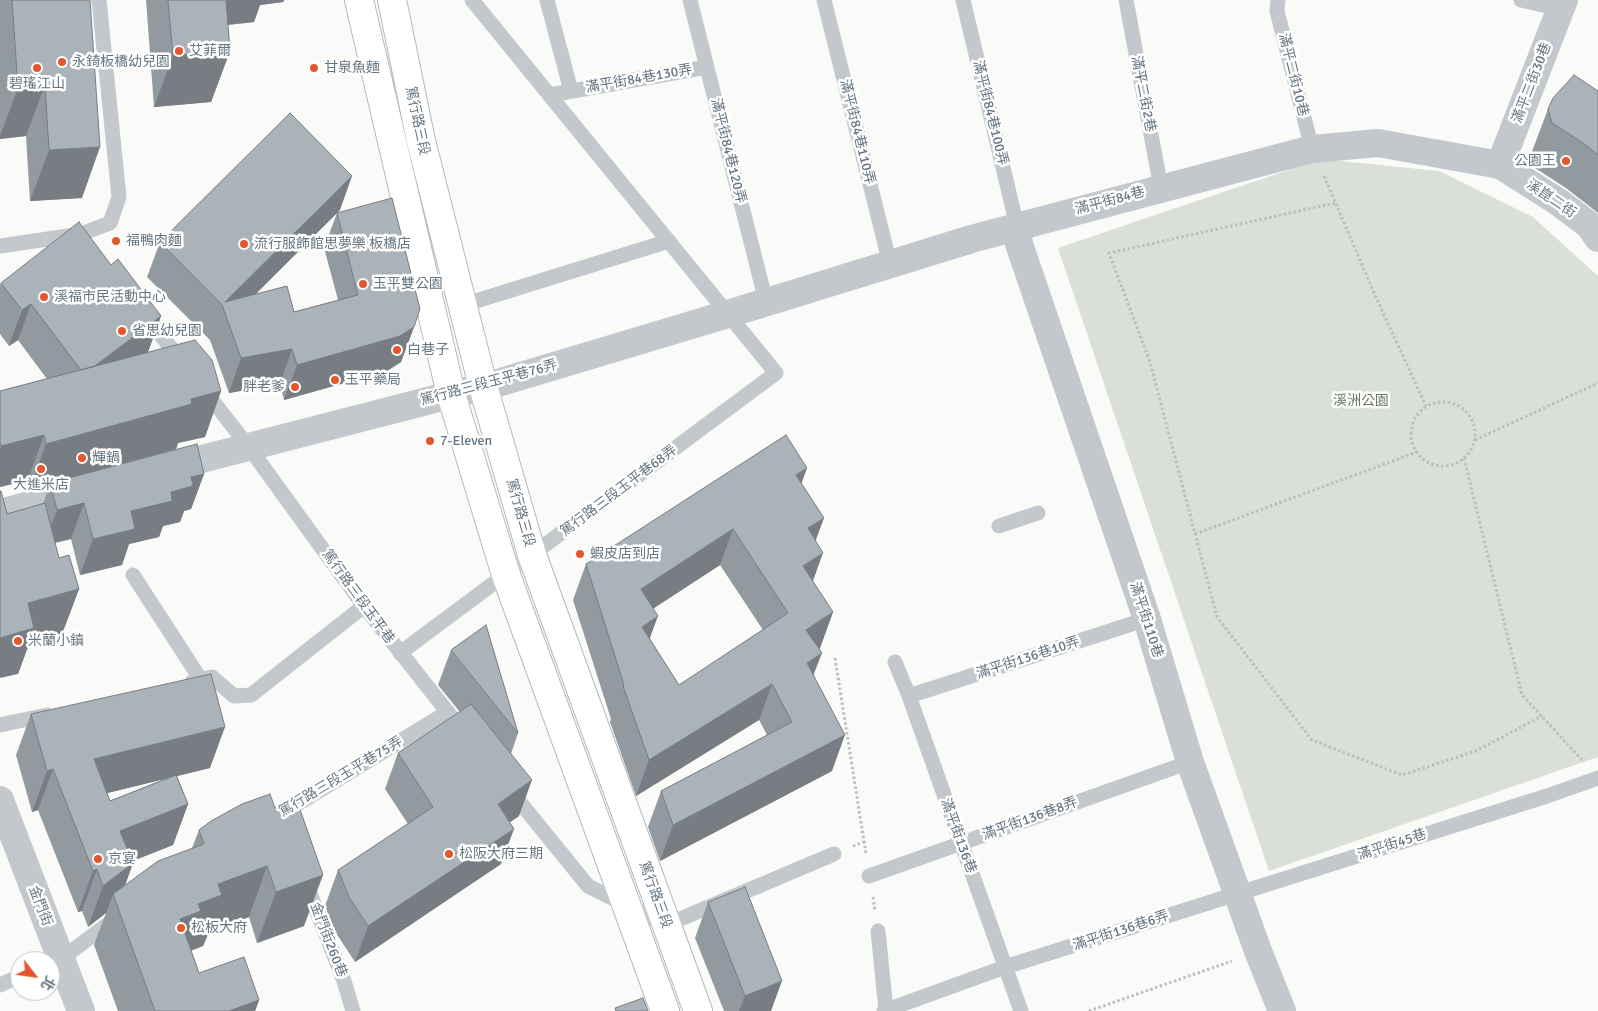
<!DOCTYPE html>
<html>
<head>
<meta charset="utf-8">
<style>
  body { margin:0 }
  #map { position:relative; width:1598px; height:1011px; overflow:hidden; background:#fafaf8; font-family:Signika,"Noto Sans TC",sans-serif }
  canvas { display:block }
  .north { position:absolute; left:10px; top:951px; width:50px; height:50px; box-sizing:border-box; background:#fff; border:1px solid #c1c8cd; border-radius:50%; rotate:120deg; font-size:14px; font-weight:700; line-height:20px; text-align:center; color:#657683 }
  .north::after { content:''; display:block; margin:auto; width:18px; height:22px; background:#e4572e; clip-path:polygon(50% 0,100% 100%,50% 72%,0 100%) }
</style>
</head>
<body>
<div id="map">
<canvas width="1598" height="1011"></canvas>
<div class="north">北</div>
</div>
<script>
const context = document.querySelector('canvas').getContext('2d');
context.lineJoin = 'round';
function fillPath(path, color) { context.fillStyle = color; context.fill(path, 'evenodd'); }
const shape = rows => new Path2D(rows.map(r => 'M' + r).join(''));
function strokePath(path, color, width, dash) { context.strokeStyle = color; context.lineWidth = width; context.lineCap = dash ? 'butt' : 'round'; context.setLineDash(dash || []); context.stroke(path); }
function label(font, color, halo, rows, align = 'center') {
  context.font = font + ' Signika,"Noto Sans TC",sans-serif'; context.lineWidth = 5; context.setLineDash([]); context.textBaseline = 'middle'; context.strokeStyle = halo; context.fillStyle = color; for (const [text, x, y, turn = 0] of rows) {
    context.save(); context.translate(x, y); context.rotate((+turn || 0) * Math.PI / 180); context.textAlign = isNaN(turn) ? turn : align; if (halo) context.strokeText(text, 0, 0); context.fillText(text, 0, 0); context.restore();
  }
}
fillPath(shape([
  [1321,159,1439,171,1533,217,1598,276,1598,757,1269,871,1058,248]
]), '#dadfd7');
const secondary = shape([
  [359,0,451,394,506,575,665,1011],
  [392,0,421,141,483,386,532,555,698,1011]
]);
strokePath(secondary, '#b3babf', 30);
strokePath(shape([
  [1324,176,1378,302,1426,406],
  [1335,203,1109,253,1150,362,1217,617,1312,740,1402,775,1476,751,1542,716],
  '1411 434a32 32 0 1 1 64 0a32 32 0 1 1-64 0Z',
  [1475,440,1598,383],
  [1464,458,1522,695,1584,762],
  [1195,534,1417,452],
  [835,658,866,854],
  [853,846,864,842],
  [873,897,875,911],
  [1089,1011,1232,961]
]), '#bbbfc2', 3, [2.5, 2.5]);
strokePath(shape([
  [547,0,571,91],
  [690,0,766,302],
  [824,0,890,264],
  [963,0,1017,226],
  [1126,0,1161,188],
  [1278,0,1277,11,1312,149],
  [1521,0,1560,9],
  [550,95,707,67],
  [0,246,81,234,110,223,119,197,99,0],
  [463,305,669,241],
  [144,314,183,363],
  [205,391,248,446,364,606,464,733],
  [999,526,1038,513],
  [133,575,201,680],
  [400,653,776,373,472,0],
  [895,662,909,696,1021,1011],
  [192,682,212,677,234,696,251,695,364,606],
  [909,696,1147,619],
  [0,725,47,715],
  [510,790,588,886,666,925,834,854],
  [281,814,448,712],
  [869,876,1190,762],
  [306,883,344,981,353,1011],
  [878,931,886,1010],
  [56,962,61,959,116,918],
  [0,985,20,976],
  [884,1011,1005,967,1547,796,1598,778]
]), '#c3c8cc', 15);
strokePath(shape([
  [1500,165,1564,0],
  [1017,226,1019,244,1147,619,1190,762,1258,951,1282,1011],
  [163,469,501,382,728,314,975,238,1312,149,1378,143,1500,165,1557,201,1589,225,1598,238],
  [0,513,81,491],
  [0,800,81,1011]
]), '#c3c8cc', 28);
strokePath(secondary, '#fff', 28);
fillPath(shape([
  [0,0,90,0,82,198,30,201,26,136,0,139],
  [146,0,284,0,283,2,260,5,254,22,228,25,230,51,211,102,154,107],
  [1598,91,1598,213,1566,188,1535,168,1531,154,1548,109],
  [340,210,337,213,414,327,401,362,387,371,284,400,280,384,229,393,210,340,147,277,160,242],
  [337,213,324,248,338,300,294,312,256,294],
  [111,265,161,316,148,352,221,391,205,437,178,443,176,449,30,489,28,480,0,487,0,391,47,379,18,340,9,346,0,334,0,285,1,283],
  [807,468,801,483,815,541,813,582,833,612,820,648,819,649,813,676,832,771,660,861,648,827,661,791,767,735,759,720,636,796,610,722,611,719,573,600,586,564],
  [720,565,763,630,679,685,650,639,654,608],
  [204,474,191,509,184,511,180,522,163,526,159,537,129,544,122,565,80,575,71,539,55,543,59,558,79,589,62,634,29,644,18,674,7,514,43,504,50,483],
  [451,650,518,733,511,754,519,816,510,822,501,864,355,962,336,933,325,906,338,870,408,824,385,789,398,753,460,712,438,685],
  [31,714,210,768,177,776,188,804,173,845,132,861,133,863,125,886,192,848,199,830,242,804,304,926,257,943,249,917,209,932,203,946,191,951,199,973,259,1000,255,1011,118,1011,94,945,106,913,88,927,82,911,78,912,38,810,32,812,16,755],
  [167,778,110,801,107,793],
  [708,902,771,1011,724,1011,695,938]
]), '#929a9f');
fillPath(shape([
  [216,0,284,0,283,2,260,5,254,22,206,27],
  [230,51,211,102,154,107,173,56],
  [45,85,26,136,0,139,0,136,18,88],
  [100,147,82,198,30,201,49,150],
  [352,176,340,210,228,321,225,302],
  [31,304,18,340,9,346,22,310],
  [161,316,148,352,84,374],
  [414,327,401,362,387,371,284,400,297,365],
  [292,349,280,384,229,393,241,358],
  [221,391,205,437,178,443,176,449,30,489,46,444,191,399],
  [44,435,28,480,0,487,0,450,1,446],
  [807,468,794,504,796,475],
  [204,474,191,509,184,511,180,522,163,526,159,537,129,544,122,565,80,575,93,539,131,511,171,492,191,477],
  [84,503,71,539,44,545,57,510],
  [824,518,811,553,808,528],
  [733,529,720,565,628,625,641,589],
  [823,553,810,589,803,566],
  [79,589,62,634,29,644,18,674,0,678,0,638,28,603],
  [833,612,820,648,793,666,806,630],
  [658,616,645,651,642,627],
  [822,653,808,689,807,663],
  [772,684,759,720,636,796,649,760],
  [225,727,210,768,79,800,94,759],
  [845,735,832,771,660,861,673,825],
  [53,769,38,810,32,812,47,771],
  [532,780,519,816,485,840,498,804],
  [188,804,173,845,105,872,120,831],
  [514,829,501,864,355,962,368,926],
  [133,863,118,904,113,894,106,913,88,927,103,886],
  [267,866,249,917,209,932,203,946,186,952,180,919,198,904,218,884],
  [97,869,82,911,78,912,93,871],
  [323,875,304,926,257,943,276,892],
  [782,981,771,1011,739,1011,745,996],
  [259,1000,255,1011,229,1011]
]), '#777d82');
const building = shape([
  [12,0,90,0,100,147,49,150,45,85,18,88,12,0],
  [168,0,226,0,230,51,173,56,168,0],
  [1574,75,1598,91,1598,155,1583,143,1552,123,1548,109,1553,98,1574,75],
  [290,113,352,176,225,302,287,286,294,312,358,295,337,213,392,198,420,309,414,327,400,336,297,365,292,349,241,358,222,305,160,242,290,113],
  [79,222,111,265,118,259,161,316,95,366,81,370,31,304,22,310,1,283,79,222],
  [195,340,212,360,221,391,191,399,192,404,46,444,44,435,1,446,0,441,0,391,195,340],
  [786,435,807,468,796,475,824,518,808,528,823,553,803,566,833,612,806,630,822,653,807,663,845,735,673,825,661,791,792,722,772,684,649,760,623,686,624,685,586,564,786,435],
  [733,529,788,613,679,685,642,627,658,616,641,589,733,529],
  [197,444,204,474,191,477,193,486,171,492,172,501,131,511,135,529,93,539,84,503,57,510,50,483,197,444],
  [0,491,1,491,7,514,45,503,59,558,69,555,79,589,28,603,34,628,0,638,0,491],
  [486,625,518,733,451,650,486,625],
  [211,674,225,727,94,759,110,801,176,775,188,804,120,831,133,863,103,886,97,869,93,871,53,769,47,771,31,714,211,674],
  [471,704,532,780,498,804,514,829,368,926,349,897,338,870,433,807,398,753,471,704],
  [270,794,275,808,297,801,323,875,276,892,267,866,218,884,222,895,198,904,201,911,180,919,199,973,244,957,259,1000,229,1011,155,1011,113,894,158,861,204,844,199,830,211,821,242,804,270,794],
  [745,887,782,981,745,996,708,902,745,887],
  [643,998,648,1011,616,1011,615,1008,643,998]
]);
fillPath(building, '#aab3b9');
strokePath(building, '#777d82', 1);
for (const [x, y, r, color] of [
  [179,51,5,"#e4572e"],
  [62,62,5,"#e4572e"],
  [37,68,5,"#e4572e"],
  [314,68,5,"#e4572e"],
  [1566,161,5,"#e4572e"],
  [116,241,5,"#e4572e"],
  [244,244,5,"#e4572e"],
  [363,284,5,"#e4572e"],
  [44,297,5,"#e4572e"],
  [122,331,5,"#e4572e"],
  [397,350,5,"#e4572e"],
  [335,380,5,"#e4572e"],
  [295,387,5,"#e4572e"],
  [430,441,5,"#e4572e"],
  [82,458,5,"#e4572e"],
  [41,469,5,"#e4572e"],
  [580,554,5,"#e4572e"],
  [18,641,5,"#e4572e"],
  [449,854,5,"#e4572e"],
  [98,859,5,"#e4572e"],
  [181,928,5,"#e4572e"]
]) { const dot = new Path2D(); dot.arc(x, y, r, 0, 2 * Math.PI); context.fillStyle = color; context.fill(dot); strokePath(dot, '#fff', 2); }
label('14px', '#657683', '#fff', [
  ["艾菲爾",189,51],
  ["永錡板橋幼兒園",72,62],
  ["甘泉魚麵",324,68],
  ["碧瑤江山",37,84,"center"],
  ["公園王",1556,161,"right"],
  ["福鴨肉麵",126,241],
  ["流行服飾館思夢樂 板橋店",254,244],
  ["玉平雙公園",373,284],
  ["溪福市民活動中心",54,297],
  ["省思幼兒園",132,331],
  ["白巷子",407,350],
  ["玉平藥局",345,380],
  ["胖老爹",285,387,"right"],
  ["7-Eleven",440,441],
  ["輝鍋",92,458],
  ["大進米店",41,485,"center"],
  ["蝦皮店到店",590,554],
  ["米蘭小鎮",28,641],
  ["松阪大府三期",459,854],
  ["京宴",108,859],
  ["松板大府",191,928]
], 'left');
label('14px', '#657683', '#fff', [
  ["滿平二街10巷",1293,75,76],
  ["滿平街84巷130弄",639,79,-10],
  ["滿平二街30巷",1532,83,-69],
  ["滿平二街2巷",1143,94,79],
  ["滿平街84巷100弄",990,113,76],
  ["篤行路三段",417,121,78],
  ["滿平街84巷110弄",857,132,76],
  ["滿平街84巷120弄",728,151,76],
  ["溪崑二街",1551,199,34],
  ["滿平街84巷",1110,201,-15],
  ["篤行路三段玉平巷76弄",489,383,-15],
  ["篤行路三段玉平巷68弄",619,491,-37],
  ["篤行路三段",520,513,74],
  ["篤行路三段玉平巷",358,597,54],
  ["滿平街110巷",1146,620,72],
  ["滿平街136巷10弄",1028,658,-18],
  ["篤行路三段玉平巷75弄",341,777,-31],
  ["滿平街136巷8弄",1030,819,-20],
  ["滿平街136巷",958,836,70],
  ["滿平街45巷",1392,845,-18],
  ["篤行路三段",655,895,70],
  ["金門街",40,906,69],
  ["滿平街136巷6弄",1121,931,-18],
  ["金門街260巷",328,940,69]
]);
label('14px', '#687a64', '#fff', [
  ["溪洲公園",1361,401]
]);
</script>
</body>
</html>
